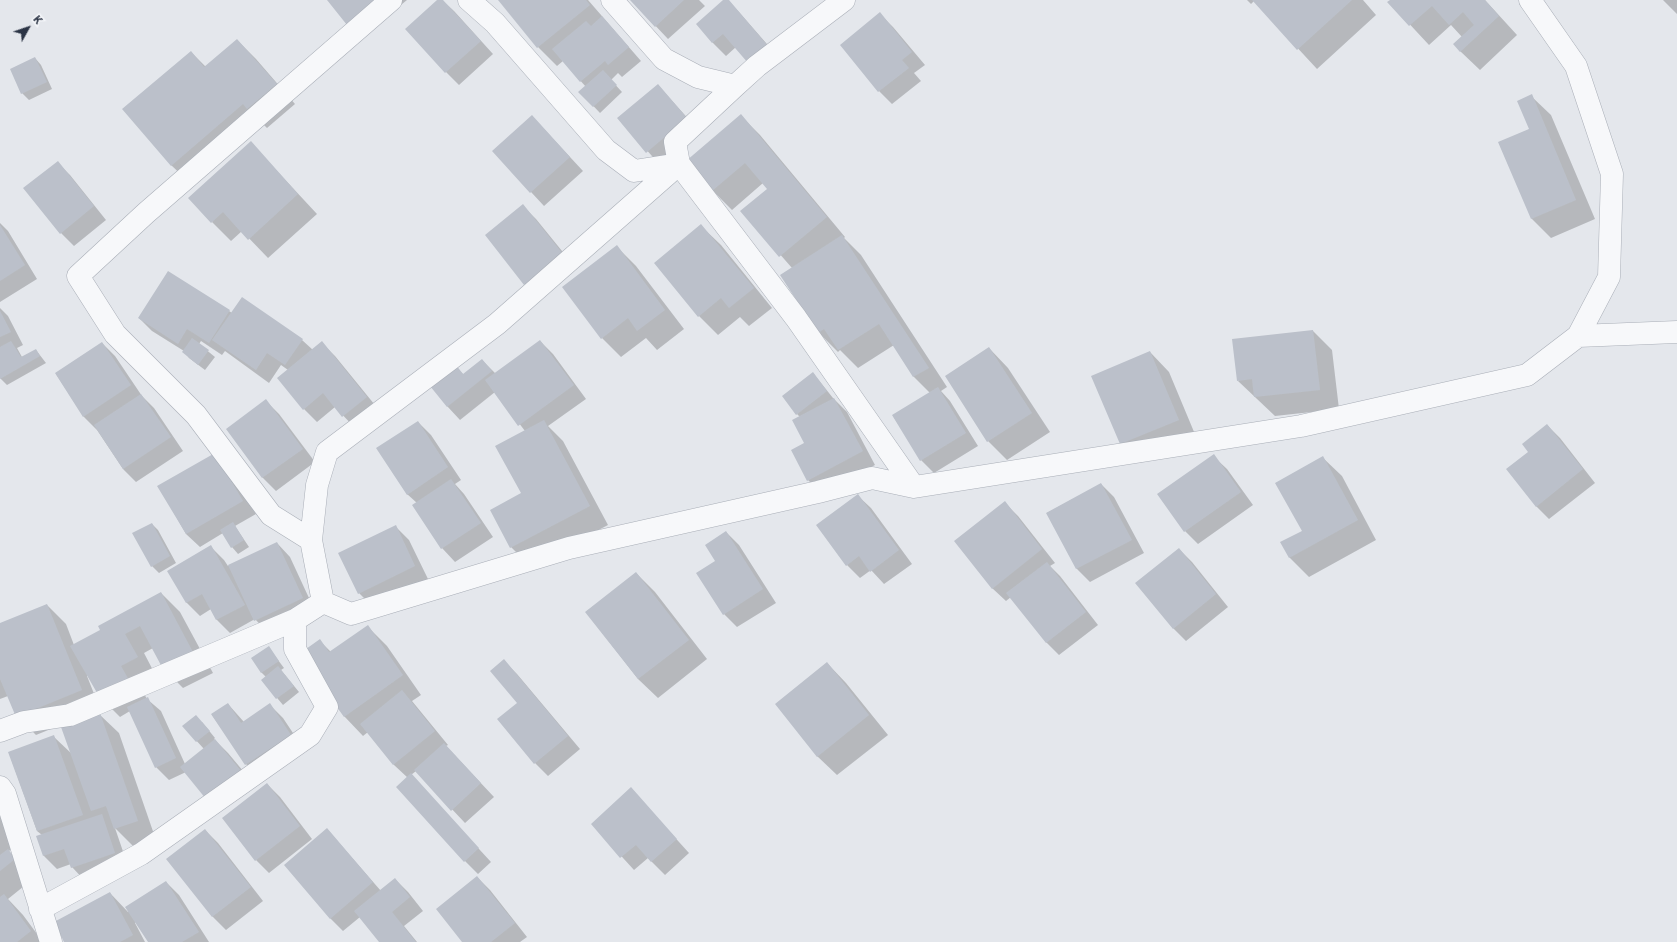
<!DOCTYPE html>
<html>
<head>
<meta charset="utf-8">
<style>
  body { margin:0 }
  #map { position:relative; width:1677px; height:942px; overflow:hidden; background:#e4e7ec; font-family:Roboto,sans-serif }
  canvas { display:block }
  .north { position:absolute; left:8px; top:8px; width:40px; height:40px; -webkit-text-stroke:3px #f4f6f9; paint-order:stroke; rotate:50deg; font-size:11px; font-weight:700; line-height:16px; text-align:center; color:#2b3445 }
  .north::after { content:''; display:block; margin:auto; width:14px; height:18px; background:#2b3445; clip-path:polygon(50% 0,100% 100%,50% 72%,0 100%) }
</style>
</head>
<body>
<div id="map">
<canvas width="1677" height="942"></canvas>
<div class="north">K</div>
</div>
<script>
const context = document.querySelector('canvas').getContext('2d');
context.lineJoin = 'round';
function fillPath(path, color) { context.fillStyle = color; context.fill(path, 'evenodd'); }
const shape = rows => new Path2D(rows.map(r => 'M' + r).join(''));
function strokePath(path, color, width, dash) { context.strokeStyle = color; context.lineWidth = width; context.lineCap = dash ? 'butt' : 'round'; context.setLineDash(dash || []); context.stroke(path); }
fillPath(shape([
  [328,0,407,0,361,38],
  [439,0,442,0,454,11,493,54,459,85,446,72],
  [499,0,588,0,641,61,622,77,618,73,611,80,622,92,600,113,580,92,586,87,563,61,557,66,538,47],
  [631,0,699,0,705,6,668,39],
  [725,0,728,0,739,12,780,59,736,47,726,56,713,43,697,24],
  [1247,0,1363,0,1376,15,1317,69,1254,1,1251,4],
  [1391,0,1485,0,1517,35,1480,70,1460,51,1462,37,1451,25,1429,45,1389,2],
  [1663,0,1677,0,1677,14],
  [880,14,893,27,925,65,914,73,921,81,892,104,879,91,842,45],
  [237,40,256,59,295,104,267,128,262,123,191,184,171,165,191,52,206,67],
  [35,58,41,65,52,89,29,100,22,93],
  [658,85,700,132,660,165,618,118],
  [1531,96,1551,115,1595,219,1551,238,1532,219,1499,143,1530,129],
  [532,116,583,171,544,206,493,151],
  [741,116,760,135,845,237,844,238,861,255,947,387,941,391,950,401,978,446,934,473,921,460,893,416,930,393,914,377,894,345,858,368,840,350,838,352,819,333,792,268,742,211,768,189,763,183,732,210,712,190],
  [251,143,317,214,268,258,242,231,231,241,212,222],
  [57,162,70,175,106,220,74,246,61,233],
  [523,206,536,219,575,267,538,297,525,284,486,235],
  [0,223,8,231,37,279,0,302],
  [701,226,721,245,772,308,749,326,740,317,718,335,699,316],
  [617,247,636,266,684,329,657,350,646,338,621,357,602,338],
  [0,308,8,316,23,345,17,348,22,357,36,350,46,363,7,385,0,378],
  [229,311,232,313,302,340,313,350,322,343,335,356,379,410,356,429,335,407,317,422,304,409,288,370,281,365,269,383,225,351,222,355,201,341,199,344,215,357,205,370,189,358,184,351,152,331,139,318],
  [1313,331,1332,350,1339,409,1275,416,1238,381],
  [540,341,553,354,586,399,548,426,563,441,608,525,530,566,511,547,522,494,525,431,495,392,460,420,447,406,456,367,464,375,482,360,496,374],
  [102,343,115,356,142,396,154,408,183,451,136,482,123,469,97,430,84,417,56,374],
  [989,348,1008,368,1050,432,1007,460,988,441],
  [1150,352,1169,372,1197,439,1140,463,1121,444],
  [813,373,833,398,847,412,875,465,821,493,808,480,806,443,800,417,797,414],
  [266,401,279,414,315,462,276,491,263,478,227,429],
  [418,422,431,435,461,480,455,484,464,494,493,537,455,562,442,548,414,506,417,503,407,494],
  [1547,425,1560,438,1595,483,1549,519,1536,506,1530,452],
  [1213,456,1227,469,1253,505,1198,544,1185,531],
  [1322,457,1342,476,1376,540,1309,577,1290,558,1282,543,1303,531],
  [228,467,256,514,235,526,249,547,238,554,232,547,223,533,200,547,186,534,159,487],
  [1101,484,1114,497,1144,553,1090,582,1077,569,1047,513],
  [857,495,871,508,912,564,884,584,871,570,860,578,847,565],
  [1005,503,1018,516,1055,563,1050,566,1060,576,1098,625,1059,655,1046,642,1011,597,1006,601,992,588],
  [152,524,158,530,176,563,159,573,152,566],
  [396,527,409,540,428,579,372,606,359,593],
  [726,532,739,545,776,603,737,627,724,614,716,561],
  [277,543,290,557,315,611,268,633,255,619,230,633,217,620,211,609,200,616,186,602,211,547,224,560,228,566],
  [1179,549,1192,562,1228,607,1186,641,1173,628],
  [636,573,655,592,707,659,658,698,638,679,586,612],
  [161,593,180,612,213,673,183,688,164,669,153,648,144,653,156,676,139,685,147,699,161,711,185,764,204,749,184,727,202,722,215,738,214,739,228,753,254,784,186,772,169,780,156,767,130,711,120,717,101,698,88,675,87,676,100,709,36,735,17,716,8,696,0,699,0,624,47,605,66,624,74,645,101,631],
  [368,627,387,646,421,695,412,701,448,745,446,746,494,797,465,823,416,771,411,775,491,862,478,874,465,861,408,778,394,765,368,732,363,736,344,716,320,641,331,652],
  [269,648,284,668,281,670,299,692,283,705,262,680,266,677,261,672],
  [504,661,517,674,580,749,548,776,535,763,518,703],
  [827,663,846,683,888,735,837,775,817,756],
  [228,704,244,722,270,705,283,718,303,748,259,778,246,764,212,715],
  [99,714,119,733,156,840,134,847,115,828,128,866,85,881,72,867,71,864,57,869,44,856,42,835,37,831,9,753,54,737,72,754],
  [267,784,280,797,312,839,269,873,256,860],
  [631,789,689,853,665,875,648,858,634,870,592,824],
  [0,813,23,840,9,851,34,878,8,899,23,915,43,942,0,942],
  [327,829,381,891,395,879,408,892,423,911,404,926,417,942,380,942,360,917,343,931,330,918],
  [205,830,218,843,263,901,226,930,213,917,168,859],
  [477,877,490,890,527,937,520,942,463,942],
  [166,882,179,895,209,942,149,942,136,922,135,923,145,942,65,942,110,893,128,912]
]), '#0003');
fillPath(shape([
  [327,0,378,0,347,25],
  [437,0,443,0,481,41,445,73,405,29],
  [498,0,586,0,590,5,537,48],
  [630,0,684,0,655,27],
  [723,0,729,0,768,46,748,63,723,34,712,43,696,24],
  [1252,0,1352,0,1297,50],
  [1390,0,1485,0,1499,16,1460,52,1453,44,1474,25,1463,12,1449,25,1432,6,1409,26,1387,2],
  [880,12,912,52,902,60,909,68,878,92,840,45],
  [602,16,629,47,608,65,605,61,580,82,552,49,586,21,591,26],
  [237,39,277,84,247,109,243,104,171,166,122,109,191,51,204,67],
  [35,57,47,82,21,94,10,69],
  [603,70,617,85,593,107,578,92],
  [658,84,687,118,646,153,617,118],
  [1532,94,1576,200,1531,219,1498,142,1529,129,1517,101],
  [741,114,827,217,779,257,740,211,767,189,745,163,712,191,686,161],
  [532,115,570,157,530,193,492,151],
  [251,141,298,194,248,240,223,212,211,223,188,198],
  [58,161,94,206,60,234,23,188],
  [523,204,563,254,524,285,485,235],
  [701,224,754,288,729,308,721,298,698,317,654,263],
  [0,225,25,265,0,281],
  [842,235,929,368,913,377,879,324,838,350,824,329,818,333,780,275],
  [617,245,665,310,637,331,628,318,601,339,562,287],
  [168,271,230,310,209,343,187,329,178,344,138,318],
  [242,297,303,339,285,365,267,353,256,370,212,340],
  [0,311,11,332,0,337],
  [1313,330,1320,390,1254,397,1252,379,1237,381,1232,339],
  [192,338,209,350,198,365,182,352],
  [540,340,574,385,518,426,485,380],
  [11,341,21,357,36,349,40,356,0,379,0,347],
  [322,341,367,397,342,417,323,393,303,410,277,378],
  [102,342,131,385,83,417,55,373],
  [989,347,1032,413,987,442,945,376],
  [1150,351,1179,420,1120,444,1091,376],
  [482,359,492,371,447,407,430,386,456,365,463,374],
  [813,372,827,391,796,415,782,396],
  [938,387,966,433,920,461,892,415],
  [141,394,171,437,123,469,94,425],
  [834,398,863,451,807,481,791,450,804,443,792,420],
  [266,399,303,449,262,478,226,429],
  [544,420,590,506,510,548,490,510,521,493,495,446],
  [418,421,448,467,407,495,376,448],
  [1547,424,1583,469,1536,507,1506,469,1528,452,1522,444],
  [215,453,243,501,186,534,157,486],
  [1214,454,1241,492,1184,532,1157,494],
  [1323,456,1358,520,1289,558,1280,542,1302,531,1275,483],
  [451,479,481,523,441,549,412,505],
  [1101,483,1132,540,1076,569,1046,513],
  [858,494,899,550,870,572,859,556,846,566,816,525],
  [1005,501,1042,549,992,589,954,541],
  [233,522,244,540,231,548,220,530],
  [152,523,170,556,151,567,132,533],
  [396,525,415,566,358,594,338,553],
  [726,531,763,589,723,615,696,573,715,561,705,545],
  [277,542,303,598,254,621,228,565],
  [211,545,245,605,216,620,202,594,186,603,167,571],
  [1179,548,1216,594,1173,629,1135,583],
  [1047,562,1086,612,1046,643,1006,593],
  [636,572,689,640,638,679,585,612],
  [161,592,194,654,163,669,140,626,125,634,138,657,121,666,130,682,100,698,70,646,100,630,98,626],
  [47,604,82,690,16,717,0,679,0,623],
  [368,625,403,675,344,717,299,654,320,639,329,652],
  [269,646,279,661,261,673,251,658],
  [504,659,568,736,534,764,497,719,517,703,490,671],
  [827,662,869,715,817,757,775,704],
  [278,666,294,686,276,699,261,680],
  [402,690,435,731,393,765,360,724],
  [148,697,176,758,155,768,127,707],
  [228,703,241,723,270,703,291,735,245,765,211,714],
  [100,713,138,821,114,829,106,806,91,811,61,727],
  [196,715,210,731,196,742,182,726],
  [54,735,83,815,37,831,8,752],
  [215,739,241,771,206,799,180,767],
  [444,743,481,783,451,811,414,770],
  [411,773,479,848,464,862,396,787],
  [267,783,300,826,255,861,222,818],
  [631,787,677,839,651,862,636,845,620,858,591,824],
  [102,814,115,853,71,868,64,849,43,856,36,836],
  [327,828,373,882,330,919,284,865],
  [205,829,251,887,212,917,166,859],
  [8,849,15,859,0,871,0,855],
  [477,876,515,923,491,942,462,942,436,909],
  [395,878,410,897,392,912,416,942,379,942,354,911],
  [166,881,199,932,182,942,148,942,125,907],
  [110,892,133,935,120,942,64,942,54,922],
  [4,894,31,931,17,942,0,942,0,897]
]), '#bbc0ca');
const minor = shape([
  [469,0,495,23,606,150,634,171,679,164,796,318,914,487],
  [612,0,664,59,698,77,735,86],
  [1578,336,1677,332],
  [311,540,271,515,196,415,115,334,78,276,146,213,391,0],
  [323,602,311,540,317,485,327,452,497,324,679,164,675,142,735,86,757,66,844,0],
  [0,731,24,722,70,715,295,620,323,602,351,614,569,548,818,492,872,478,914,487,1301,426,1527,375,1578,336,1609,277,1612,174,1576,66,1530,0],
  [0,787,5,794,51,942],
  [40,909,141,854,310,735,327,707,295,649,295,620]
]);
strokePath(minor, '#a9aeb7', 23);
strokePath(minor, '#f7f8fa', 22);
</script>
</body>
</html>
